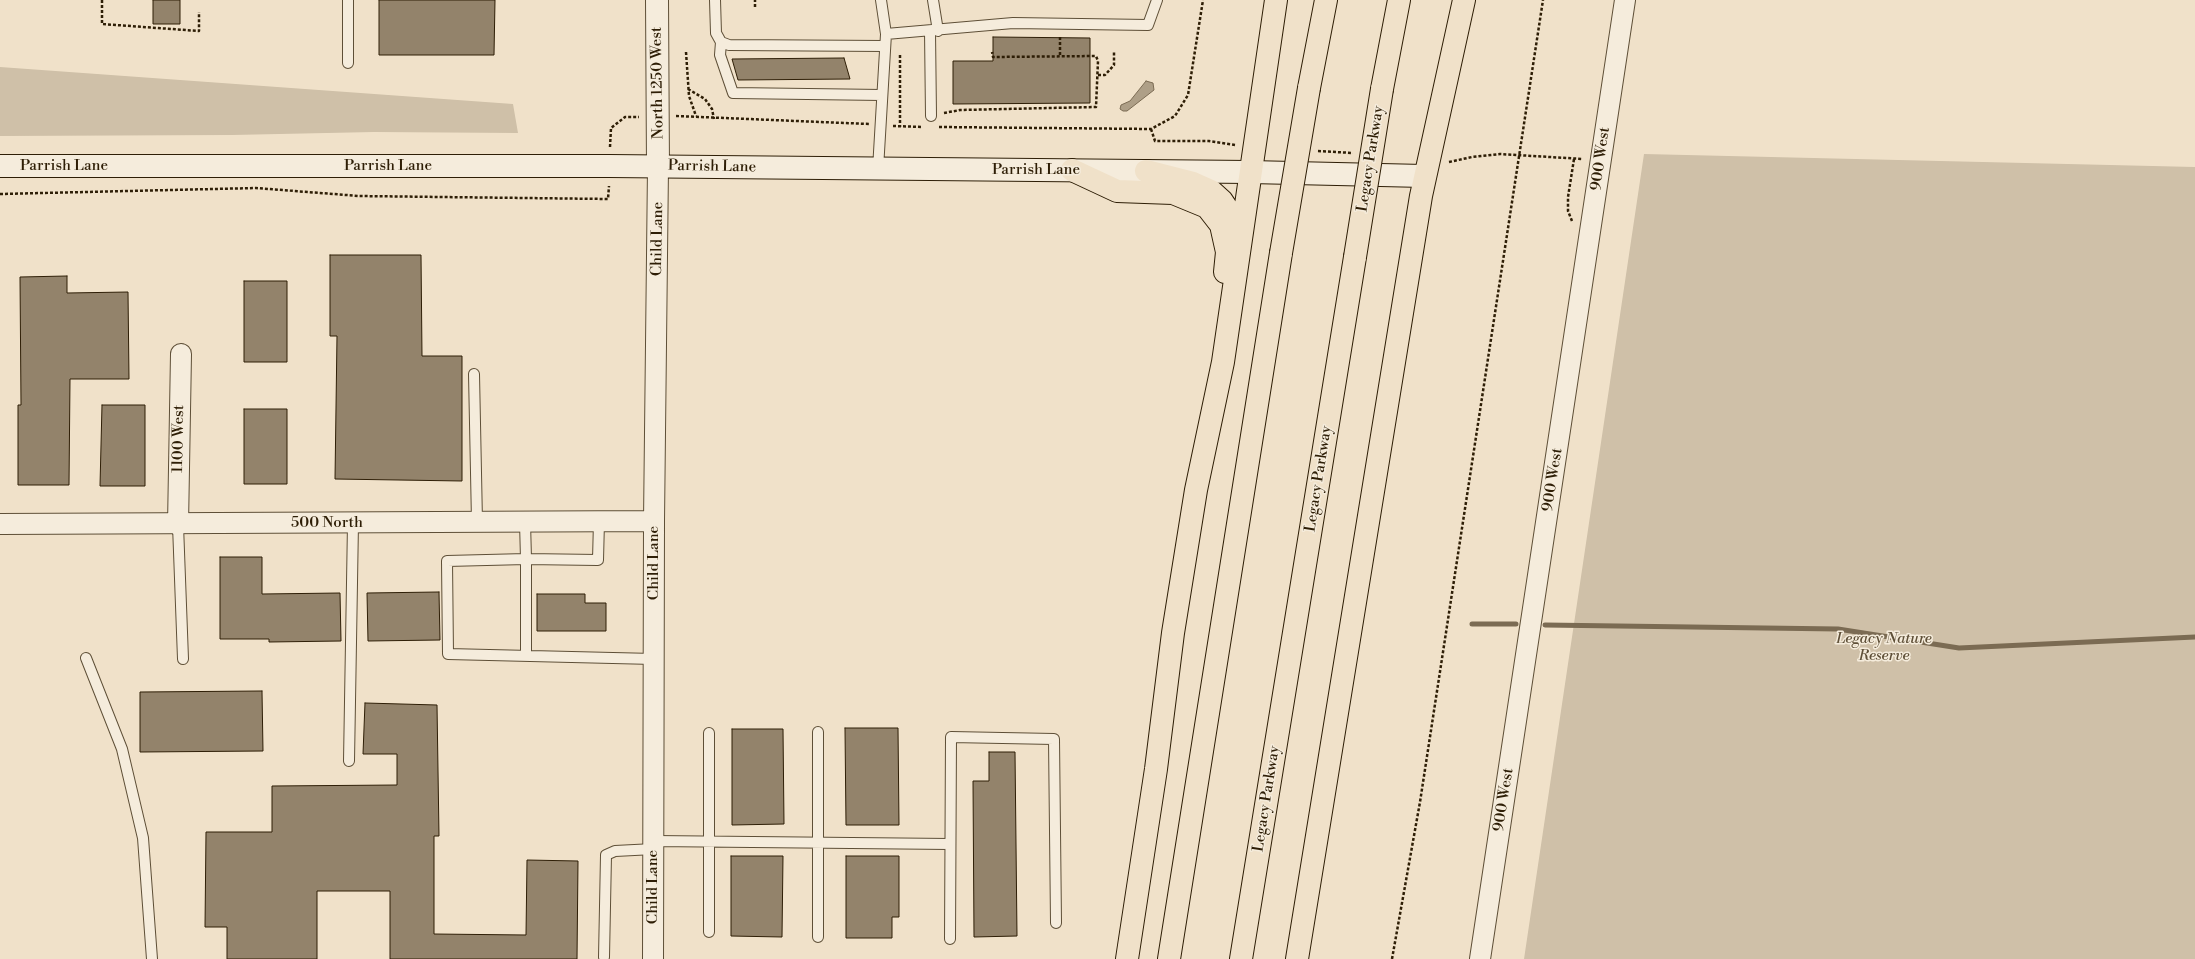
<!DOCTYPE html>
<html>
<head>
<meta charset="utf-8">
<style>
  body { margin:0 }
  canvas { display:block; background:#f0e1c9 }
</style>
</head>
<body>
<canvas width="2195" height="959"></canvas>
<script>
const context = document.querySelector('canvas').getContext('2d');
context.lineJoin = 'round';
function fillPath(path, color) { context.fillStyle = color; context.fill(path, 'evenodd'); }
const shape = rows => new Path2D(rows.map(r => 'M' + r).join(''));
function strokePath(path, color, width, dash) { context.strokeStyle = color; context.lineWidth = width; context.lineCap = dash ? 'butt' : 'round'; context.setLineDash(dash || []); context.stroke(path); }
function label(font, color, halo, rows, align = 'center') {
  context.font = font + ' "Libre Bodoni",serif'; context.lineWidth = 3; context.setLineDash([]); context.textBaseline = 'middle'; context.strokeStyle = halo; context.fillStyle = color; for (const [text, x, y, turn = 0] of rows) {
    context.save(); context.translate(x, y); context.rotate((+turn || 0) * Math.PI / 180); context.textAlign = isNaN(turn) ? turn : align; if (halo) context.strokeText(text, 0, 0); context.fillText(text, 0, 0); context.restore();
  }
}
fillPath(shape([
  [0,67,513,104,518,133,374,132,232,135,0,136],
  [1644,154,2195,167,2195,959,1524,959]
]), '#cfc0a8');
const water = shape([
  [1146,81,1153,83,1154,90,1127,111,1123,111,1120,109,1121,105,1130,101,1146,81]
]);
fillPath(water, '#ae9f87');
strokePath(water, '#7b6b53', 1);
strokePath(shape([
  [1472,624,1516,624],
  [1545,625,1838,629,1959,648,2195,637]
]), '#7b6b53', 5);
const building = shape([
  [153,0,180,0,180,24,153,24,153,0],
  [379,0,495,0,494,55,379,55,379,0],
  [993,37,1090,38,1090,103,953,104,953,61,993,61,993,37],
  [844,58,850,79,738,80,732,59,844,58],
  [330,255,421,255,422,356,462,356,462,481,335,479,337,336,330,336,330,255],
  [67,276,67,293,128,292,129,379,70,379,69,485,18,485,18,405,21,405,20,277,67,276],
  [244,281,287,281,287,362,244,362,244,281],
  [102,405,145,405,145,486,100,486,102,405],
  [244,409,287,409,287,484,244,484,244,409],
  [220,557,262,557,262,594,340,593,341,641,269,642,269,639,220,639,220,557],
  [439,592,440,640,368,641,367,593,439,592],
  [537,594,585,594,585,603,606,603,606,631,537,631,537,594],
  [262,691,263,751,140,752,140,692,262,691],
  [365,703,437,705,439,836,434,836,434,934,526,935,527,860,578,861,577,959,390,959,390,891,317,891,317,959,227,959,227,927,205,927,206,832,272,832,272,786,397,785,397,754,363,754,365,703],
  [845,728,898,728,899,825,846,825,845,728],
  [732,729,783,729,784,824,732,825,732,729],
  [989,752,1015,752,1017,936,974,937,973,781,989,781,989,752],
  [731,856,783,856,782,937,731,936,731,856],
  [846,856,899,856,899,917,892,917,892,938,846,938,846,856]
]);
fillPath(building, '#93836b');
strokePath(building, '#2e1e06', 1);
const service = shape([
  [715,0,716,33,721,42,729,45,885,46],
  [881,0,886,34],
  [933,0,938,31],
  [930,31,931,116],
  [721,42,720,55,733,93,882,95],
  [348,63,348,0],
  [878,169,886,34,1013,23,1148,25,1157,0],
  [474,374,477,522],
  [525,522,526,559,447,561,448,654,654,659],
  [178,525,183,659],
  [526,656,526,559,598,560,599,521],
  [86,658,122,749,143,838,152,959],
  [818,732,818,937],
  [709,733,709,932],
  [349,761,353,523],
  [654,841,950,844],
  [950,939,951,737,1054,739,1056,923],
  [604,957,606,855,615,851,654,849]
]);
const minor = shape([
  [0,524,654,521],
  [178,525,181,354],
  [653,959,654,521,658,167],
  [1480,959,1625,0]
]);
const tertiary = shape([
  [657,0,658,167]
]);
const secondary = shape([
  [0,166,609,166,1250,172,1424,176]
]);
const motorway = shape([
  [1309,88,1326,0],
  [1382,89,1399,0],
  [1072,170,1117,191,1173,193,1207,207,1221,225,1227,252,1225,272],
  [1146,171,1193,183,1211,191,1222,201,1232,216,1238,230],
  [1127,959,1156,769,1173,633,1196,490,1223,362,1276,0],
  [1169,959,1281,253],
  [1241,959,1355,257],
  [1297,959,1421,196,1464,0]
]);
strokePath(service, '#5e4f37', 12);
strokePath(minor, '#5e4f37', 22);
strokePath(tertiary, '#5e4f37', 24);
strokePath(secondary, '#2e1e06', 24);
strokePath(motorway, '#2e1e06', 24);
strokePath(shape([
  [102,0,102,24,199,31,199,12],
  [755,7,755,0],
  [1060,37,1060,57],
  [686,52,689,96,696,116],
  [900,55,900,127],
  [1098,75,1105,75,1114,65,1114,52],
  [688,89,705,99,712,109,714,119],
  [944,113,960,110,1096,107,1098,61,1096,56,993,57,992,52],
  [676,116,869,124],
  [893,126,922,127],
  [939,127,1151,129,1175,116,1188,95,1203,0],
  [1151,129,1155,141,1209,141,1235,145],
  [610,147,611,128,625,117,639,117],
  [1318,151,1353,153],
  [1449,162,1472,157,1500,154,1583,159],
  [0,194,256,188,359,196,608,199,609,186],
  [1572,221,1568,211,1568,197,1574,159],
  [1392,959,1420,802,1543,0]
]), '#2e1e06', 2.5, [3, 2]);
strokePath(service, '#f5ecdc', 10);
strokePath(minor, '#f5ecdc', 20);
strokePath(tertiary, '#f5ecdc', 22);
strokePath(secondary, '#f5ecdc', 22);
strokePath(motorway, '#f0e1c9', 22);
const motorwayBridge = shape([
  [1281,253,1309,88],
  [1355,257,1382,89]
]);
strokePath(motorwayBridge, '#2e1e06', 24, []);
strokePath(motorwayBridge, '#f0e1c9', 22);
label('15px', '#2e1e06', '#f5ecdc', [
  ["North 1250 West",658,83,-91],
  ["Legacy Parkway",1371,159,-81],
  ["900 West",1601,159,-82],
  ["Parrish Lane",64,166],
  ["Parrish Lane",388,166],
  ["Parrish Lane",712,167,1],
  ["Parrish Lane",1036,170],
  ["Child Lane",658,239,-89],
  ["1100 West",179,439,-89],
  ["Legacy Parkway",1319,479,-81],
  ["900 West",1553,480,-81],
  ["500 North",327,523],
  ["Child Lane",654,563,-90],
  ["Legacy Parkway",1267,799,-81],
  ["900 West",1504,800,-81],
  ["Child Lane",653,887,-90]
]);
label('italic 15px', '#5e4f37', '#f5ecdc', [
  ["Legacy Nature",1884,639],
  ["Reserve",1884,656]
]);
</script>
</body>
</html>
